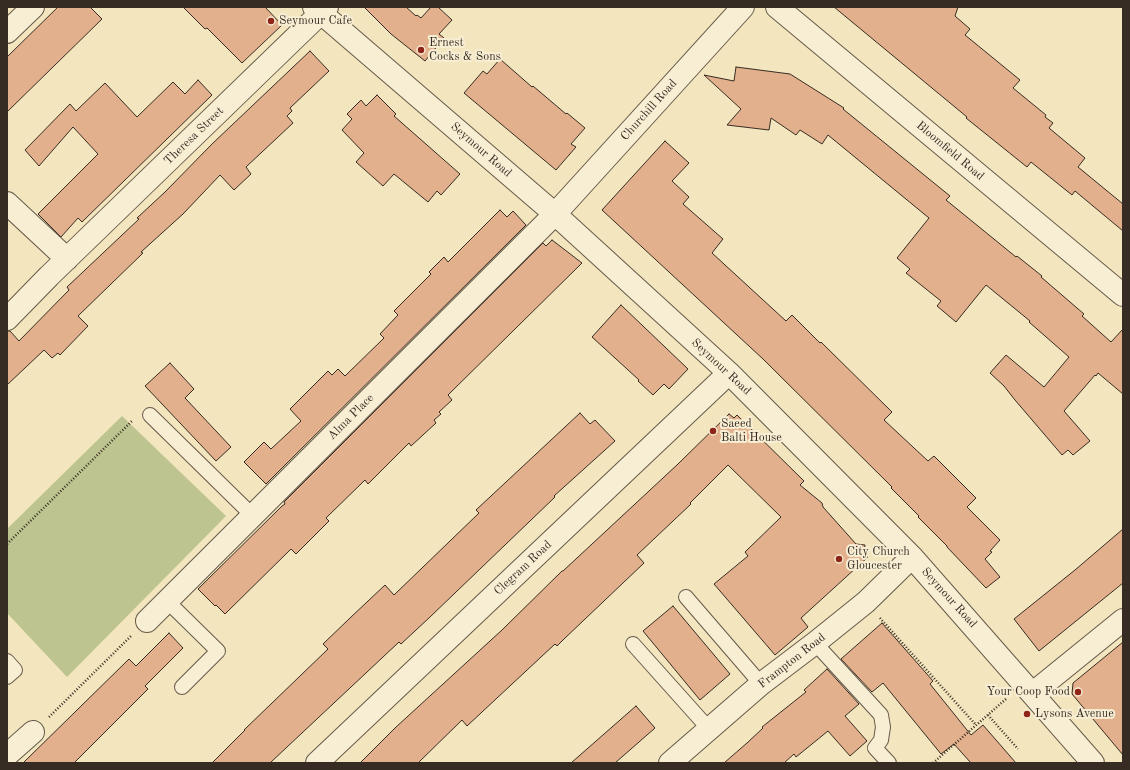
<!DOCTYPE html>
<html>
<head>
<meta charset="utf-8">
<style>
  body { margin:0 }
  #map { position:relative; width:1130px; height:770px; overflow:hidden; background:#f3e5bd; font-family:"Old Standard TT",serif }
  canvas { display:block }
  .frame { position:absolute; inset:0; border:8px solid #372c23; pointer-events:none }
</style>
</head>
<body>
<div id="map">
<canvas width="1130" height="770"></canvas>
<div class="frame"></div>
</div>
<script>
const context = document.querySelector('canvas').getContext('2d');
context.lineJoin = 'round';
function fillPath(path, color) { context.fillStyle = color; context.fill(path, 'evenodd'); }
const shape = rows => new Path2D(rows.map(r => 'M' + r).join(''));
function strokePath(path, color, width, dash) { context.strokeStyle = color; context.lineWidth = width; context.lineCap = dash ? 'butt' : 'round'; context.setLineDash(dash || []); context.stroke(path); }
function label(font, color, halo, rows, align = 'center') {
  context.font = font + ' "Old Standard TT",serif'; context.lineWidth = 4; context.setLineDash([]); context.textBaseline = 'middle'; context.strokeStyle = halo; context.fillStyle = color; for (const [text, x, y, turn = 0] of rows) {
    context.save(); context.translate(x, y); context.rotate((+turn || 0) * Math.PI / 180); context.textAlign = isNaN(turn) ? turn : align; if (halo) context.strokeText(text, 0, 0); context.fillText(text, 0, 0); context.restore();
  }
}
fillPath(shape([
  [122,416,226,516,67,677,7,613,7,529]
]), '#bdc48f');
const building = shape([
  [58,7,90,7,102,19,7,112,7,57,58,7],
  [183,7,265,7,282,25,242,63,207,28,205,29,183,7],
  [364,7,406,7,416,16,417,15,421,18,431,7,438,7,452,20,439,34,444,38,425,61,391,34,364,7],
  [834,7,958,7,955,16,970,29,965,35,1020,80,1013,88,1046,115,1045,117,1053,123,1049,128,1085,158,1078,167,1123,204,1123,231,1075,191,1072,195,1031,162,1027,167,966,118,967,117,834,7],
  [310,51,329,71,290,108,292,111,287,116,293,123,246,167,251,174,234,190,220,175,183,214,141,252,143,253,78,316,88,326,60,355,58,353,52,358,44,350,7,385,7,331,10,331,19,341,69,290,67,287,139,219,137,218,165,192,212,144,310,51],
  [500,59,532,87,533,86,566,114,567,113,585,128,571,144,576,147,556,170,464,93,483,71,487,74,500,59],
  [736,67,790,74,844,108,843,109,950,196,946,200,1016,257,1017,256,1042,276,1041,277,1084,314,1082,316,1111,342,1123,329,1123,394,1098,373,1096,376,1095,375,1064,411,1090,441,1073,455,1068,450,1062,455,1015,400,1004,386,990,373,1006,355,1044,387,1069,357,1029,322,1030,321,986,285,956,322,937,306,941,301,906,273,910,269,897,258,929,218,828,135,822,144,800,130,796,135,771,118,769,130,727,125,741,109,704,75,734,81,736,67],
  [198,80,212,95,82,222,78,218,61,237,38,214,98,154,73,127,39,166,25,150,70,104,76,111,105,83,137,117,173,82,185,94,198,80],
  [377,95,396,114,394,116,460,174,441,195,437,191,428,202,394,174,383,186,356,162,364,153,342,130,352,119,347,114,361,100,366,106,377,95],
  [665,141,689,163,672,181,689,197,683,204,723,239,712,253,786,321,792,315,820,343,821,342,892,412,884,420,928,461,934,456,976,498,967,507,1000,540,990,551,992,552,985,559,1000,577,986,588,947,547,947,546,918,517,919,516,891,488,892,487,763,359,602,210,665,141],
  [500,210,507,217,513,211,526,225,266,484,244,462,264,442,271,449,301,421,290,409,328,371,332,375,338,369,345,376,384,338,380,334,398,315,394,311,431,274,429,272,444,257,448,262,500,210],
  [552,240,582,263,448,395,452,400,439,412,441,414,434,420,436,423,411,446,409,443,368,484,365,480,326,518,329,521,296,554,291,549,225,614,216,605,215,606,198,589,282,506,285,504,284,502,543,243,546,246,552,240],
  [621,305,688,369,669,389,664,384,653,395,638,381,639,380,592,337,621,305],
  [170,363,194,389,185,398,231,447,216,461,145,386,170,363],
  [580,413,590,424,595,420,615,441,554,496,555,497,430,617,401,644,399,642,270,763,212,763,245,730,244,730,328,649,323,644,350,618,385,585,394,595,479,513,476,510,580,413],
  [729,414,734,418,737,415,804,481,800,485,822,503,823,507,856,544,865,545,864,553,868,557,801,618,808,627,775,655,714,584,748,556,745,552,781,517,728,465,690,503,691,504,637,555,644,563,564,639,557,646,555,644,467,726,462,720,418,763,360,763,395,728,502,630,562,571,563,571,678,464,729,414],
  [1123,529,1123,583,1039,651,1014,619,1075,570,1123,529],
  [673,606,730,674,700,700,643,631,673,606],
  [882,623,933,681,930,684,971,735,983,725,1016,763,971,763,954,744,941,754,883,683,872,692,841,659,882,623],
  [169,633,183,648,145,686,148,689,74,763,23,763,129,659,136,666,169,633],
  [1123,642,1123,755,1072,694,1073,683,1123,642],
  [827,669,859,704,845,716,867,741,850,756,828,731,796,757,794,754,784,763,724,763,747,743,763,728,762,727,806,692,804,690,827,669],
  [636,706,655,728,615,763,571,763,636,706]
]);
fillPath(building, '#e2b08c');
strokePath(building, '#372c23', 1);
const service = shape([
  [150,415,253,516],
  [686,597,761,684],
  [167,601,218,651,182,687],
  [815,643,881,715,883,727,881,740,875,748,889,763],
  [633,644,709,729],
  [7,661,15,670,7,677]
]);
const minor = shape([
  [314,7,555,214,729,373,912,557,1093,763],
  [777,7,1123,295],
  [7,32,33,7],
  [7,203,67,259],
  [7,319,49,276,327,7],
  [147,621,555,214,743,7],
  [1033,693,1123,620],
  [7,755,33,732],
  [317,763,729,373],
  [670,763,761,684,815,643,866,602,912,557]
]);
strokePath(service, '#665a4a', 16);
strokePath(minor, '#665a4a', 24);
strokePath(shape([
  [7,544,132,421],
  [880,618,976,725],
  [988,715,1018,749],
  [49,717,131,636],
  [933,763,1006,699]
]), '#372c23', 2.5, [1, 2]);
strokePath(service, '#f7eed4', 14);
strokePath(minor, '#f7eed4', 22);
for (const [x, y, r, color] of [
  [271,21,4,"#8f2418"],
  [421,50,4,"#8f2418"],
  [713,431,4,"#8f2418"],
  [839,559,4,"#8f2418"],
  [1078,692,4,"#8f2418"],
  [1027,714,4,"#8f2418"]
]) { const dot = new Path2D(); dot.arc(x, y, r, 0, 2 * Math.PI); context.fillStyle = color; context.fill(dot); strokePath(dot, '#f7eed4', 1.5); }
label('12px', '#372c23', '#f7eed4', [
  ["Seymour Cafe",279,21],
  ["Ernest",429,43],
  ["Cocks & Sons",429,57],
  ["Saeed",721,424],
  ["Balti House",721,438],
  ["City Church",847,552],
  ["Gloucester",847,566],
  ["Your Coop Food",1070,692,"right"],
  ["Lysons Avenue",1035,714]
], 'left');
label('12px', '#372c23', '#f7eed4', [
  ["Churchill Road",649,110,-48],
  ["Theresa Street",194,136,-44],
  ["Seymour Road",481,150,41],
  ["Bloomfield Road",950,151,40],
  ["Seymour Road",721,367,43],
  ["Alma Place",351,417,-45],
  ["Clegram Road",523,568,-43],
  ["Seymour Road",949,598,48],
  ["Frampton Road",792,661,-38]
]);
</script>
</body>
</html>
